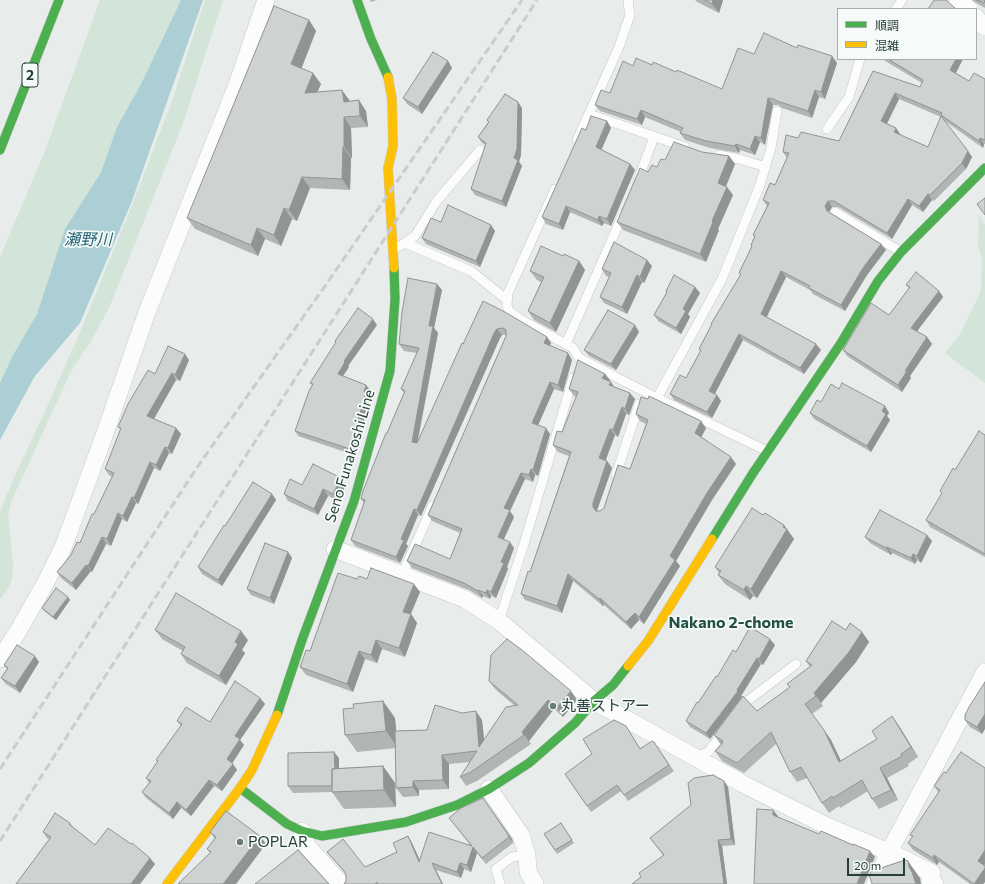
<!DOCTYPE html>
<html>
<head>
<meta charset="utf-8">
<style>
  body { margin:0 }
  #map { position:relative; width:985px; height:884px; overflow:hidden; background:#e8ecea; font-family:Commissioner,"Noto Sans JP",sans-serif }
  canvas { display:block }
  .legend { position:absolute; left:837px; top:8px; width:140px; height:52px; box-sizing:border-box; background:#f6faf8; border:1px solid #a3afac; margin:0; padding:5px 7px; list-style:none; font-size:12px; color:#263f39 }
  .legend li { display:flex; align-items:center; gap:8px; height:20px }
  .legend b { width:20px; border:1px solid #a3afac }
  .scale { position:absolute; left:847px; top:858px; width:58px; height:18px; box-sizing:border-box; border:2px solid #263f39; border-top:0; padding-left:5px; font-size:12px; line-height:14px; white-space:nowrap; color:#263f39; -webkit-text-stroke:3px #f6faf8; paint-order:stroke }
</style>
</head>
<body>
<div id="map">
<canvas width="985" height="884"></canvas>
<ul class="legend">
<li><b style="height:5px;background:#4caf50"></b>順調</li>
<li><b style="height:5px;background:#ffc107"></b>混雑</li>
</ul>
<div class="scale">20 m</div>
</div>
<script>
const context = document.querySelector('canvas').getContext('2d');
context.lineJoin = 'round';
function fillPath(path, color) { context.fillStyle = color; context.fill(path, 'evenodd'); }
const shape = rows => new Path2D(rows.map(r => 'M' + r).join(''));
function strokePath(path, color, width, dash) { context.strokeStyle = color; context.lineWidth = width; context.lineCap = dash ? 'butt' : 'round'; context.setLineDash(dash || []); context.stroke(path); }
function label(font, color, halo, rows, align = 'center') {
  context.font = font + ' Commissioner,"Noto Sans JP",sans-serif'; context.lineWidth = 3.5; context.setLineDash([]); context.textBaseline = 'middle'; context.strokeStyle = halo; context.fillStyle = color; for (const [text, x, y, turn = 0] of rows) {
    context.save(); context.translate(x, y); context.rotate((+turn || 0) * Math.PI / 180); context.textAlign = isNaN(turn) ? turn : align; if (halo) context.strokeText(text, 0, 0); context.fillText(text, 0, 0); context.restore();
  }
}
fillPath(shape([
  [100,0,181,0,141,84,117,127,101,172,65,229,37,314,13,355,0,383,0,257,43,156],
  [205,0,223,0,182,126,109,308,91,341,72,369,11,502,8,515,13,564,12,579,8,589,0,599,0,512,12,482,46,409,80,332,133,203,171,104],
  [979,214,985,225,985,383,945,353,960,334,981,291,982,261,978,245]
]), '#d3e4d8');
fillPath(shape([
  [181,0,203,0,132,201,80,323,35,376,0,440,0,383,13,355,37,314,65,229,101,172,117,127,141,84]
]), '#accfd6');
const lane = shape([
  [896,9,902,0],
  [589,114,685,147],
  [827,129,849,97,860,59],
  [577,140,619,47,630,15,628,2,629,0],
  [719,155,739,159,766,167],
  [638,180,654,137],
  [555,189,508,293,507,305,509,311,520,319,573,348,579,358,651,395,767,451],
  [835,212,901,252],
  [405,243,415,236,436,202,480,150],
  [394,249,405,243,471,271,507,300],
  [566,344,623,214],
  [657,398,722,279,760,185,771,148,777,111],
  [616,475,639,404],
  [402,575,433,505],
  [499,621,524,544,573,378],
  [740,710,746,702,796,664],
  [696,758,709,751,724,731],
  [500,884,496,869,512,857,527,855]
]);
const street = shape([
  [957,0,969,9],
  [976,17,980,23,985,27],
  [335,549,465,599,499,621,594,701,743,784,829,827,889,852,932,873,930,881,935,884],
  [0,659,17,633,46,582,64,545,104,436,147,312,237,85,266,0],
  [489,789,521,835,527,855,528,872,535,884],
  [302,831,307,846,341,884],
  [875,884,889,852,985,672]
]);
const fast = shape([
  [357,0,371,39,388,77],
  [0,150,59,0],
  [712,539,753,473,841,343,878,281,901,252,985,168],
  [277,715,302,640,354,501,390,371,395,299,394,268],
  [240,788,287,824,302,831,322,836,406,822,457,805,489,789,529,763,575,723,594,701,613,685,628,666]
]);
const slow = shape([
  [388,77,392,99,393,146,388,168,394,268],
  [628,666,648,641,712,539],
  [167,884,240,788,252,770,277,715]
]);
strokePath(lane, '#c5c9c7', 10);
strokePath(street, '#c5c9c7', 18);
strokePath(fast, '#c4c9c7', 10);
strokePath(slow, '#c4c9c7', 10);
strokePath(lane, '#fcfcfc', 9);
strokePath(street, '#fcfcfc', 17);
strokePath(fast, '#4caf50', 9);
strokePath(slow, '#ffc107', 9);
strokePath(shape([
  [0,769,198,466,325,286,522,0],
  [0,841,537,0]
]), '#c9cdcb', 3, [8, 4]);
fillPath(shape([
  [370,0,377,0,371,2],
  [695,0,723,0,719,13,697,2],
  [972,0,985,0,985,8,978,4],
  [309,20,316,31,301,68,321,84,317,92,350,101,366,111,368,127,351,128,352,158,351,158,350,190,310,188,297,221,292,219,281,246,265,239,258,256,195,229,187,218],
  [797,48,832,56,837,63,825,99,819,97,812,118,782,108,778,105,773,105,765,145,760,142,755,155,740,150,739,153,710,148,685,140,680,133,681,132,645,117,642,125,600,111,595,105,610,93,633,66,652,65,722,89,754,54],
  [882,59,963,59,956,73,969,81,985,79,985,144,984,144,983,148,945,121,943,118,941,117,972,157,966,169,934,201,932,200,923,212,912,205,892,239,838,207,832,207,829,212,881,244,886,250,867,275,845,311,813,294,810,290,786,277,767,317,821,350,804,374,743,340,715,394,717,395,721,401,712,418,674,400,670,394,686,378,700,351,699,349,711,325,711,324,741,275,739,273,752,247,751,245,755,237,753,235,767,206,763,200,775,185,787,158,783,152,798,138,839,141,873,71,920,87,922,83],
  [899,99,941,117,928,147,900,135,900,134,896,128,887,124],
  [448,61,452,68,422,114,407,104,403,98],
  [522,108,521,155,519,162,522,166,506,207,475,195,471,189,486,145,482,143,478,137,488,122,487,120],
  [607,121,611,128,601,150,630,164,635,170,611,226,604,223,602,226,570,212,563,230,546,224,542,217,586,130],
  [702,152,729,156,735,164,726,186,733,195,718,229,719,230,706,262,623,230,617,222,648,172,657,167,665,160],
  [441,222,491,225,495,231,480,267,426,244,422,238],
  [579,261,585,270,556,332,534,320,528,311,541,282,537,280,530,271],
  [652,266,644,283,642,282,627,314,604,303,600,297,609,277,606,276,602,269],
  [906,285,939,291,943,297,917,331,927,337,932,344,910,376,911,378,902,392,847,356,843,350,889,315,909,288],
  [695,287,700,293,688,314,690,317,681,334,658,321,654,315,667,293,666,291],
  [442,290,434,328,438,333,418,441,483,301,547,337,551,343,550,346,572,360,563,392,554,389,538,425,550,434,538,476,535,475,533,482,525,479,510,511,514,517,504,539,514,548,507,567,508,569,496,598,491,596,490,599,483,596,482,598,469,590,412,568,407,561,450,559,460,533,432,521,428,515,506,336,506,335,502,335,500,338,421,516,418,515,406,544,408,546,400,563,355,546,351,540,364,503,361,499,387,433,404,393,401,389,417,353,404,351,399,344],
  [377,325,348,366,349,367,343,376,370,390,368,396,370,398,354,455,298,436,295,431,312,385,310,383,336,343,335,341],
  [639,332,616,370,589,356,584,350],
  [189,360,180,381,176,380,154,419,176,428,181,434,172,454,169,453,160,471,154,468,138,504,136,503,127,522,122,519,111,546,106,544,92,572,91,571,76,590,61,578,57,572,80,543,112,477,109,475,105,469,121,430,118,427,155,374],
  [605,374,610,380,609,381,611,382,614,387,635,399,629,415,626,414,618,437,615,435,605,460,607,461,612,468,597,511,600,511,604,508,630,469,646,424,640,421,636,414,706,428,701,437,736,464,712,500,676,561,680,566,644,624,639,620,631,629,604,605,603,606,573,581,562,613,525,600,521,594,530,572,569,456,558,452,553,445,562,432,577,397,574,396,569,389],
  [839,389,885,406,889,413,887,416,890,420,871,452,814,419,810,413,821,402],
  [985,435,985,557,930,527,926,520,942,494,940,491,955,470],
  [302,485,346,485,338,500,328,496,318,515,288,501,284,494],
  [272,494,276,500,222,586,202,574,198,567,225,526],
  [784,525,794,539,757,598,753,596,750,600,725,584,718,575,719,573,715,567],
  [865,537,932,541,921,563,917,560,915,564,892,553,891,555,870,543],
  [288,552,292,558,274,604,251,595,247,589],
  [357,579,367,579,420,592,411,614,417,623,405,657,382,649,377,663,365,659,353,692,306,675,300,667,310,651,315,637],
  [70,600,56,620,44,611,42,608],
  [155,630,248,640,242,650,245,653,226,685,187,663,181,654,183,651,162,639],
  [846,630,862,632,869,642,856,662,821,703,823,706,812,714,831,740,841,761,899,726,918,757,908,764,909,766,887,778,898,800,879,809,872,799,868,791,840,808,839,806,829,813,822,803,807,778,797,782,790,772,776,744,744,773,722,761,715,751,721,745,714,735,757,711,790,687,810,667,806,661],
  [775,645,763,665,761,664,741,696,742,697,710,739,690,727,686,721,736,652],
  [39,662,20,693,6,684,1,678,7,669,4,665],
  [489,681,577,700,563,717,554,709,529,741,531,744,477,781,466,786,460,777,470,762,449,764,449,789,419,790,419,796,403,797,396,788,396,748,357,752,345,735,354,708,383,701,395,718,396,731,427,730,482,720,484,740,515,706,496,690],
  [985,682,982,734,970,727,965,720],
  [260,698,265,704,240,740,244,745,232,763,237,770,222,791,214,786,191,816,181,808,173,819,146,798,142,792,149,783,146,778,158,762,156,760,181,726,177,721,210,722],
  [630,733,640,748,654,742,674,771,628,801,621,791,591,812,565,774],
  [339,758,339,768,383,766,395,783,396,807,344,809,332,792,293,793,288,786],
  [946,773,985,866,985,882,983,884,970,884,939,862,937,865,913,850,908,843,912,837,910,835,939,793,934,786],
  [724,781,728,787,735,845,722,846,727,884,632,884,641,877,663,855,650,838],
  [483,798,512,839,513,843,486,864,477,853,471,872,464,869,461,878,436,870,443,884,344,884,346,881,346,874,332,858,327,852,365,867,397,852,412,843,420,860,471,846,449,818],
  [70,823,73,827,95,845,155,864,140,884,16,884,49,839,47,838,43,832],
  [561,823,574,843,557,854,544,834],
  [210,832,260,836,266,844,210,853,207,849,215,839]
]), '#b1b5b4');
fillPath(shape([
  [713,0,723,0,719,13,712,4],
  [309,20,316,31,299,75,291,64],
  [832,56,837,63,825,99,821,92],
  [956,59,963,59,954,76,950,70],
  [448,61,452,68,422,114,418,107],
  [313,73,321,84,312,104,305,93],
  [342,90,350,101,344,102],
  [815,90,819,97,812,118,808,111],
  [895,93,899,99,885,127,881,121],
  [768,98,773,105,765,145,761,138],
  [359,100,366,111,368,127,360,116],
  [518,102,522,108,521,155,519,162,522,166,506,207,502,201,514,158],
  [641,110,645,117,642,125,637,119],
  [344,117,351,128,352,158,344,147],
  [607,121,611,128,600,153,596,147],
  [896,128,900,134,898,138,894,132],
  [755,136,760,142,755,155,750,149],
  [980,138,984,144,983,148,979,141],
  [736,144,740,150,739,153,735,146],
  [343,147,351,158,350,190,342,179],
  [968,151,972,157,966,169,962,163],
  [729,156,735,164,724,191,718,183],
  [630,164,635,170,611,226,607,219],
  [302,177,310,188,297,221,289,210],
  [727,187,733,195,718,229,719,230,706,262,700,254,712,221],
  [928,194,932,200,923,212,919,206],
  [908,199,912,205,892,239,887,233],
  [828,201,832,207,829,212,827,211,825,206],
  [566,206,570,212,563,230,559,224],
  [284,208,292,219,281,246,274,235],
  [599,216,604,223,602,226,598,220],
  [491,225,495,231,480,267,476,261],
  [257,228,265,239,258,256,251,245],
  [881,244,886,250,867,275,845,311,841,305,863,268],
  [647,260,652,266,644,283,640,277],
  [579,261,585,270,556,332,550,323],
  [781,271,786,277,765,320,761,314],
  [637,275,642,282,627,314,622,307],
  [437,284,442,290,434,328,438,333,416,448,412,442,429,326],
  [695,287,700,293,688,314,690,317,681,334,676,328,683,309],
  [939,291,943,297,915,334,911,328],
  [373,319,377,325,348,366,349,367,341,379,338,374,344,361],
  [635,325,639,332,616,370,611,364],
  [497,329,502,335,500,338,421,516,417,510,495,331],
  [739,334,743,340,713,397,709,391],
  [547,337,551,343,548,349,544,343],
  [927,337,932,344,910,376,911,378,902,392,898,385,905,371],
  [816,344,821,350,804,374,800,368],
  [568,353,572,360,563,392,558,385],
  [185,354,189,360,180,381,175,375],
  [172,373,176,380,152,422,147,416],
  [605,374,610,380,607,384,602,378],
  [550,382,554,389,536,430,532,423],
  [611,382,615,389,609,385],
  [366,385,370,390,368,396,370,398,354,455,350,449],
  [630,393,635,399,629,415,625,409],
  [717,395,721,401,712,418,707,412],
  [885,406,889,413,887,416,890,420,871,452,867,446,882,411],
  [622,407,626,414,618,437,613,430],
  [701,421,706,428,700,440,695,433],
  [176,428,181,434,172,454,168,448],
  [546,428,550,434,538,476,533,470],
  [610,429,615,435,604,465,599,458],
  [165,447,169,453,160,471,156,465],
  [731,457,736,464,712,500,676,561,680,566,644,624,639,617,670,556,707,493],
  [607,461,612,468,597,510,597,514,593,507,593,503],
  [150,462,154,468,138,504,134,498],
  [531,469,535,475,533,482,529,475],
  [521,473,525,479,510,511,514,517,502,543,498,537,504,508],
  [341,478,346,485,338,500,333,494],
  [323,489,328,496,318,515,314,509],
  [272,494,276,500,222,586,218,580],
  [132,497,136,503,127,522,123,516],
  [414,509,418,515,406,544,408,546,400,563,396,557,401,539],
  [118,513,122,519,111,546,107,539],
  [784,525,794,539,757,598,751,589],
  [927,535,932,541,921,563,917,556],
  [102,537,106,544,92,572,88,566],
  [510,542,514,548,507,567,508,569,496,598,491,592,501,562],
  [887,547,892,553,891,555,886,548],
  [288,552,292,558,274,604,270,598],
  [913,554,917,560,915,564,911,558],
  [86,565,91,571,76,590,72,583],
  [568,574,573,581,562,613,557,606],
  [414,584,420,592,408,620,403,612],
  [746,586,753,596,750,600,744,590],
  [478,590,483,596,482,598,478,591],
  [487,590,491,596,490,599,486,593],
  [68,597,70,600,56,620,53,617],
  [600,598,604,605,603,606,599,599],
  [635,613,639,620,631,629,626,622],
  [411,614,417,623,405,657,399,648],
  [241,631,248,640,242,650,245,653,226,685,219,676,235,642],
  [862,632,869,642,856,662,821,703,814,693],
  [770,639,775,645,763,665,759,659],
  [376,640,382,649,377,663,371,655],
  [359,651,365,659,353,692,347,684],
  [35,656,39,662,20,693,15,686],
  [757,658,761,664,741,696,742,697,710,739,706,733,737,690],
  [571,691,577,700,563,717,557,707],
  [260,698,265,704,240,740,244,745,231,765,227,759,235,736],
  [548,700,554,709,529,741,531,744,522,732],
  [383,701,395,718,398,748,386,731],
  [476,711,482,720,486,757,479,747],
  [985,714,985,729,982,734,977,727],
  [892,716,899,726,918,757,911,747],
  [824,730,831,740,846,772,839,762],
  [334,752,339,758,339,792,335,786],
  [442,755,449,764,449,789,443,780],
  [233,764,237,770,222,791,217,785],
  [383,766,395,783,396,807,384,790],
  [880,768,887,778,898,800,891,790],
  [209,780,214,786,191,816,186,810],
  [413,781,419,790,419,796,413,787],
  [724,781,728,787,735,845,731,839],
  [483,798,512,839,513,843],
  [177,802,181,808,173,819,169,813],
  [773,810,778,816,778,821,773,815],
  [260,836,266,844,236,884,223,884],
  [408,836,412,843,423,868,419,862],
  [718,840,722,846,727,884,724,884],
  [473,847,477,853,471,872,467,865],
  [985,850,985,864,983,868,978,861],
  [870,851,875,857,864,884,857,884],
  [934,855,939,862,937,865,933,858],
  [150,858,155,864,140,884,131,884],
  [908,861,920,878,921,884,916,884,909,867],
  [432,863,436,870,443,884,442,884],
  [460,863,464,869,461,878,457,872],
  [985,868,985,882,983,884,974,884]
]), '#909492');
const building = shape([
  [705,0,713,0,712,4,705,0],
  [934,0,946,0,956,9,928,9,934,0],
  [977,0,985,0,984,3,977,0],
  [274,6,309,20,291,64,313,73,305,93,342,90,344,102,359,100,360,116,344,117,344,147,343,147,342,179,302,177,289,210,284,208,274,235,257,228,251,245,187,218,274,6],
  [764,33,797,48,798,45,832,56,821,92,815,90,808,111,777,101,774,99,768,98,761,138,755,136,750,149,736,144,735,146,706,141,680,133,683,128,641,110,637,119,595,105,601,90,610,93,623,61,633,66,636,58,652,65,653,62,676,72,677,70,722,89,738,48,754,54,764,33],
  [433,52,448,61,418,107,403,98,433,52],
  [888,59,956,59,950,70,969,81,974,73,985,79,985,140,980,138,979,141,941,115,942,113,895,93,881,121,896,128,894,132,928,147,941,116,968,151,962,163,930,195,928,194,919,206,908,199,887,233,834,201,828,201,825,206,827,211,881,244,863,268,841,305,809,288,810,286,781,271,761,314,816,344,800,368,739,334,709,391,717,395,707,412,670,394,680,375,686,378,701,350,699,349,712,324,711,324,741,274,739,273,752,246,751,245,755,236,753,235,769,203,763,200,770,183,775,185,789,153,783,152,786,135,798,138,801,132,839,141,873,71,920,87,923,80,888,59],
  [505,94,518,102,517,149,514,158,518,160,502,201,471,189,486,143,478,137,489,122,487,120,505,94],
  [591,116,607,121,596,147,630,164,607,219,599,216,598,220,566,206,559,224,542,217,582,128,586,130,591,116],
  [674,142,702,152,729,156,718,183,727,187,712,221,713,222,700,254,617,222,640,168,648,172,652,165,657,167,661,159,665,160,674,142],
  [985,198,985,215,977,204,985,198],
  [448,205,491,225,476,261,422,238,431,218,441,222,448,205],
  [614,242,647,260,640,277,637,275,622,307,600,297,611,273,602,269,614,242],
  [541,246,563,256,564,254,579,261,550,323,528,311,544,277,530,271,541,246],
  [916,272,939,291,911,328,927,337,905,371,907,371,898,385,843,350,871,303,889,315,910,287,906,285,916,272],
  [674,275,695,287,683,309,686,311,676,328,654,315,667,292,666,291,674,275],
  [408,278,437,284,429,326,433,326,412,442,417,443,462,343,463,344,483,301,505,312,547,337,544,343,568,353,558,385,550,382,532,423,546,428,533,470,531,469,529,475,521,473,504,508,510,510,498,537,510,542,501,562,504,563,491,592,487,590,486,593,478,590,478,591,464,583,407,561,415,544,450,559,462,529,428,515,506,336,506,330,503,328,497,329,495,331,417,510,414,509,401,539,404,540,396,557,351,540,365,500,361,499,363,491,386,433,387,433,405,391,401,389,419,348,399,344,402,312,408,278],
  [358,308,373,319,344,361,345,362,338,374,366,385,364,392,366,392,350,449,295,431,309,391,313,384,310,383,336,342,335,341,358,308],
  [608,310,635,325,611,364,584,350,608,310],
  [168,346,185,354,175,375,172,373,147,416,176,428,168,448,165,447,156,465,150,462,134,498,132,497,123,516,118,513,107,539,102,537,88,566,86,565,72,583,57,572,71,555,77,542,80,543,92,514,94,514,114,473,105,469,121,428,118,427,128,404,148,370,155,374,168,346],
  [578,360,605,374,602,378,611,382,609,385,630,393,625,409,622,407,613,430,610,429,599,458,607,461,593,503,593,507,596,511,600,511,604,508,618,465,630,469,648,420,636,414,641,397,648,399,649,396,701,421,695,433,731,457,707,493,670,556,675,560,639,617,635,613,626,622,600,598,599,599,568,574,557,606,521,594,528,571,530,572,571,452,553,445,557,431,562,432,578,392,569,389,578,360],
  [842,383,885,406,882,411,886,414,867,446,810,413,817,400,821,402,831,384,839,389,842,383],
  [979,431,985,435,985,554,926,520,942,493,940,491,953,468,955,470,979,431],
  [313,464,341,478,333,494,323,489,314,509,284,494,290,479,302,485,313,464],
  [253,482,272,494,218,580,198,567,224,525,225,526,253,482],
  [752,508,763,515,765,513,784,525,783,527,787,529,751,589,746,586,744,590,718,575,721,571,715,567,752,508],
  [880,510,927,535,917,556,913,554,911,558,887,547,886,548,865,537,880,510],
  [265,543,288,552,270,598,247,589,265,543],
  [371,568,414,584,403,612,411,614,399,648,376,640,371,655,359,651,347,684,300,667,306,650,310,651,315,637,338,573,357,579,359,576,367,579,371,568],
  [56,588,68,597,53,617,42,608,56,588],
  [176,593,241,631,235,642,238,644,219,676,181,654,185,647,155,630,176,593],
  [832,621,846,630,850,623,862,632,849,652,814,693,816,696,805,704,824,730,839,762,877,739,872,731,892,716,911,747,901,754,902,756,880,768,891,790,872,799,862,780,833,798,832,796,822,803,801,767,790,772,771,732,737,763,715,751,723,743,721,742,723,741,714,735,743,696,757,711,790,687,787,684,812,665,806,661,832,621],
  [750,627,770,639,759,659,757,658,737,690,738,691,706,733,686,721,697,702,698,703,716,676,717,677,733,650,736,652,750,627],
  [507,639,522,650,571,691,557,707,548,700,522,732,524,735,471,772,460,777,477,751,442,755,443,780,413,781,413,787,396,788,395,731,427,730,435,705,462,713,476,711,479,747,506,707,518,705,489,681,491,655,507,639],
  [17,645,35,656,15,686,1,678,8,668,4,665,17,645],
  [235,681,260,698,235,736,240,739,227,759,233,764,217,785,209,780,186,810,177,802,169,813,142,792,151,781,146,778,158,761,156,760,182,724,177,721,186,707,210,722,235,681],
  [985,682,985,714,977,727,965,720,965,715,969,707,985,682],
  [383,701,386,731,345,735,343,709,354,708,353,704,383,701],
  [614,720,626,726,640,749,652,741,654,742,669,765,624,795,617,785,587,806,565,774,592,754,583,739,614,720],
  [334,752,335,769,332,769,332,786,288,786,288,753,334,752],
  [961,752,985,768,985,850,978,861,985,866,985,868,974,884,934,855,933,858,908,843,913,836,910,835,940,790,934,786,944,772,946,773,961,752],
  [383,766,384,790,332,792,332,769,383,766],
  [713,775,724,781,731,839,718,840,724,884,632,884,641,877,639,873,664,855,650,838,691,805,688,783,694,778,713,775],
  [483,798,507,833,509,837,482,858,473,847,467,865,460,863,457,872,432,863,442,884,377,884,377,882,375,884,344,884,346,881,346,875,344,871,327,852,343,839,365,867,397,852,393,843,408,836,419,862,429,832,472,846,449,818,461,808,483,798],
  [757,809,773,810,773,815,819,834,821,831,853,845,853,844,870,851,857,884,754,884,757,809],
  [226,811,260,836,223,884,178,884,211,852,207,849,216,837,210,832,226,811],
  [55,813,70,823,69,824,95,845,108,828,131,844,132,843,150,858,131,884,16,884,51,837,43,832,55,813],
  [561,823,572,840,555,850,544,834,561,823],
  [298,850,329,884,255,884,298,850],
  [905,860,908,861,909,867,912,872,916,884,872,884,869,875,872,871,905,860]
]);
fillPath(building, '#ced3d1');
strokePath(building, '#909492', 1);
for (const [x, y, r, color] of [
  [553,706,4,"#6a7c77"],
  [240,842,4,"#6a7c77"]
]) { const dot = new Path2D(); dot.arc(x, y, r, 0, 2 * Math.PI); context.fillStyle = color; context.fill(dot); strokePath(dot, '#f6faf8', 1.5); }
for (const [x, y, w] of [
  [30,75,16]
]) { const box = new Path2D(); box.roundRect(x - w / 2, y - 12, w, 24, 3); context.fillStyle = '#f6faf8'; context.fill(box); strokePath(box, '#263f39', 1); }
label('bold 14px', '#263f39', null, [
  ["2",30,75]
]);
label('15px', '#263f39', '#f6faf8', [
  ["Seno Funakoshi Line",350,456,-73]
]);
label('15px', '#263f39', '#f6faf8', [
  ["丸善ストアー",561,706],
  ["POPLAR",248,842]
], 'left');
label('italic 16px', '#246677', '#f6faf8', [
  ["瀬野川",88,240]
]);
label('bold 16px', '#235047', '#f6faf8', [
  ["Nakano 2-chome",731,623]
]);
</script>
</body>
</html>
